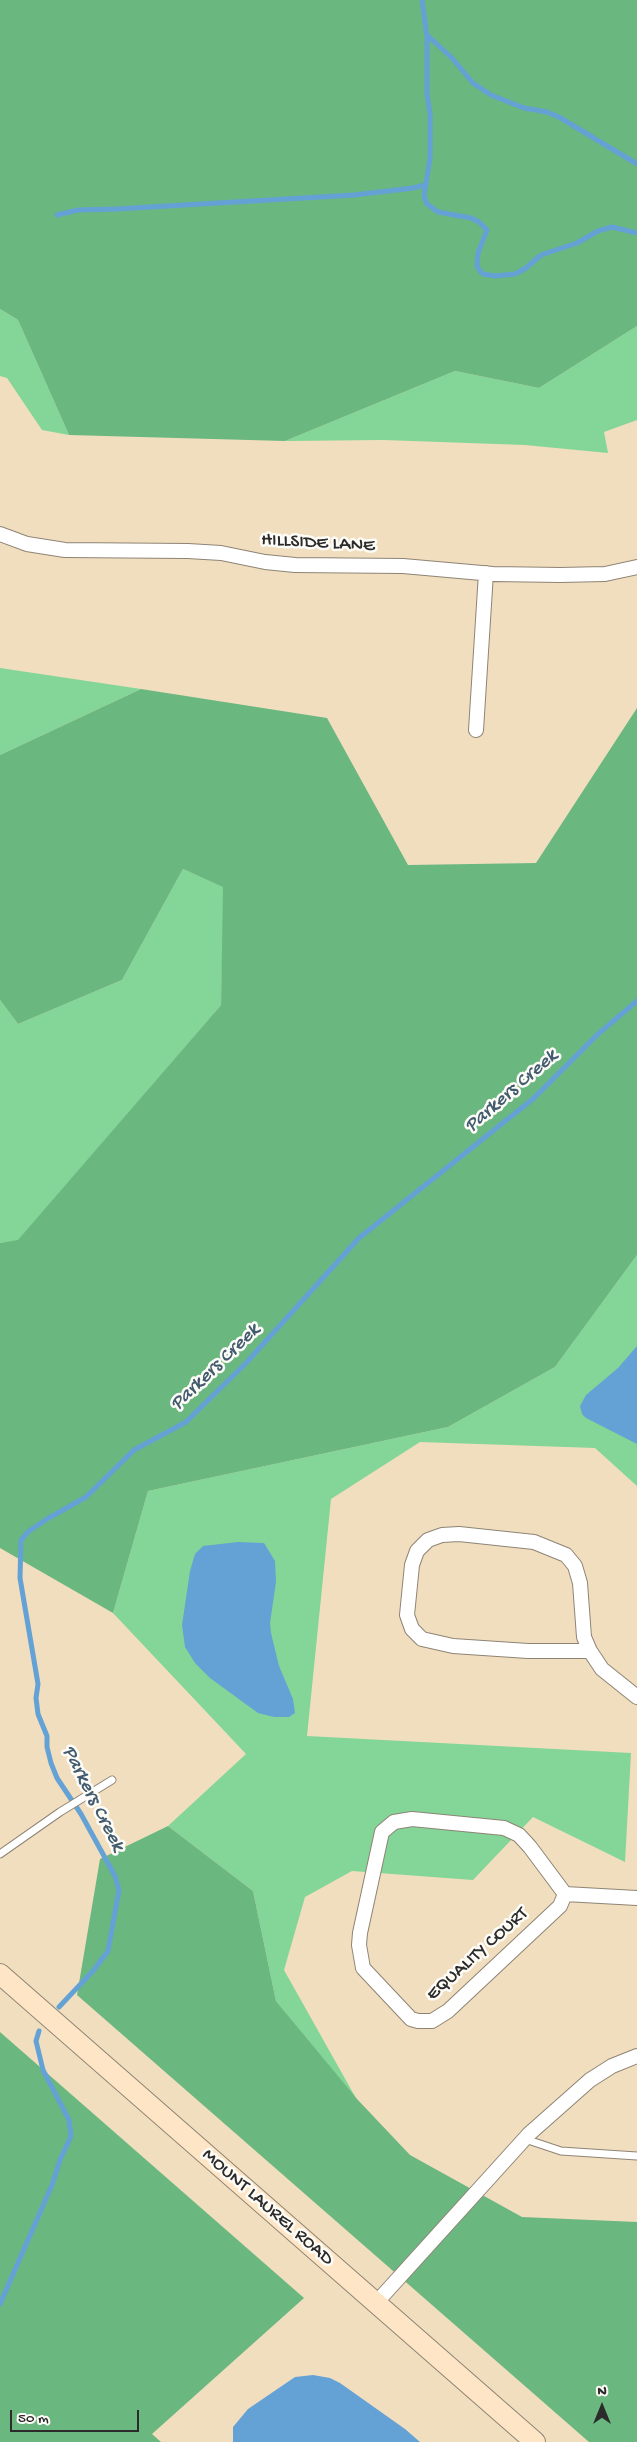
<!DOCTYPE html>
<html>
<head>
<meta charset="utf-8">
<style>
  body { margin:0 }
  #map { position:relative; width:637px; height:2442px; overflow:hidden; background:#f1debf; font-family:"Gochi Hand",sans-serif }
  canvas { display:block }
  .north { position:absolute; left:577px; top:2382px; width:50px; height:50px; -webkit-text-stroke:4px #fdfcf7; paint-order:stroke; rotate:0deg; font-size:14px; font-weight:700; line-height:20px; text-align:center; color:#2b2b2b }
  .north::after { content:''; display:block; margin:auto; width:18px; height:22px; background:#2b2b2b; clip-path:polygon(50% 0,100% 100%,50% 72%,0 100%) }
  .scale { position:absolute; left:10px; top:2410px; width:129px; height:22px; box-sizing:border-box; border:2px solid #2b2b2b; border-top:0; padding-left:6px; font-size:15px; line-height:18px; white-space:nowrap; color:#2b2b2b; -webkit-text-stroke:4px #fdfcf7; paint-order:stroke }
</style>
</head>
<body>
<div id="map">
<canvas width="637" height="2442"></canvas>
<div class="north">N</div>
<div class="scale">50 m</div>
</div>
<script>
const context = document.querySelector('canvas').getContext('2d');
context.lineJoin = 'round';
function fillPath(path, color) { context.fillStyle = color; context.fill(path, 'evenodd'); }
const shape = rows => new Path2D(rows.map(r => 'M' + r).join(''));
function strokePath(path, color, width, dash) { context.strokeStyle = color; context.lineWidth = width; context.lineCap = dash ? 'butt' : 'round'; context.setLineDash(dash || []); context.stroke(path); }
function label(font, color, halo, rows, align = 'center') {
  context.font = font + ' "Gochi Hand",sans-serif'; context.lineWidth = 5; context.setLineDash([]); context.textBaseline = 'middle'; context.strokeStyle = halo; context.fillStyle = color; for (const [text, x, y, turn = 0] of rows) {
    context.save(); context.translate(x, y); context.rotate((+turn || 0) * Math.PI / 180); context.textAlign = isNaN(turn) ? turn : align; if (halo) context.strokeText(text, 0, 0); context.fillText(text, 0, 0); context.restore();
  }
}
fillPath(shape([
  [0,309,18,320,69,435,42,430,7,378,0,376],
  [637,326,637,420,604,432,608,453,525,445,384,440,285,441,455,371,539,388],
  [0,668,141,689,0,755],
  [183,869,224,887,221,1005,18,1241,0,1243,0,1000,18,1024,122,980],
  [637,1255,637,1486,595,1448,420,1442,331,1499,307,1736,631,1753,625,1862,533,1817,473,1880,352,1871,305,1897,284,1970,357,2100,276,2001,253,1891,168,1826,246,1754,113,1613,148,1491,448,1427,555,1367]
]), '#83d697');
fillPath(shape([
  [0,0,637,0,637,326,539,388,455,371,285,441,69,435,18,320,0,309],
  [141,689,327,718,408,865,536,863,637,708,637,1255,555,1367,448,1427,148,1491,113,1613,0,1548,0,1243,18,1240,221,1005,223,887,183,869,122,980,18,1024,0,1000,0,755],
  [168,1826,253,1891,276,2001,357,2099,410,2155,522,2217,637,2222,637,2442,589,2442,77,1995,100,1859],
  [0,2032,304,2298,152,2434,161,2442,0,2442]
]), '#6ab780');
fillPath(shape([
  [637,1346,637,1444,586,1418,582,1414,580,1406,586,1395,618,1368],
  [238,1542,264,1543,275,1561,276,1582,270,1623,271,1633,279,1666,293,1699,295,1713,289,1717,274,1717,258,1713,210,1678,195,1663,185,1647,182,1625,190,1571,195,1554,203,1546],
  [313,2375,330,2378,340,2383,405,2429,420,2442,233,2442,233,2427,248,2409,295,2377]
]), '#64a2d6');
strokePath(shape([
  [422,0,427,37,427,94,430,113,430,158,424,196,427,204,438,212,471,218,479,222,487,230,478,253,477,266,480,271,483,274,495,276,515,274,526,268,541,255,577,243,598,231,612,227,637,233],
  [427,35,452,58,473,83,491,95,524,108,547,112,559,117,637,164],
  [57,215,78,210,116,209,354,195,413,188,425,185],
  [59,2007,93,1971,108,1951,119,1890,115,1876,81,1814,57,1778,51,1763,47,1747,47,1736,38,1714,36,1698,38,1684,20,1578,21,1540,29,1531,47,1519,86,1497,134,1450,186,1422,246,1363,359,1238,534,1098,598,1034,637,1001],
  [0,2304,52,2185,60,2160,71,2136,69,2120,43,2070,36,2041,39,2031]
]), '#64a2d6', 5);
const lane = shape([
  [0,1854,60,1812,112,1780],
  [525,2139,561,2151,637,2156]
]);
const street = shape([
  [0,534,27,544,65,550,188,551,221,553,265,562,295,565,403,566,493,574,560,575,605,574,637,567],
  [476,730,486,573],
  [459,1534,534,1542,566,1555,575,1566,580,1583,584,1637,590,1651,528,1651,453,1646,422,1639,412,1629,407,1615,412,1565,417,1551,428,1540,442,1535,459,1534],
  [590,1651,602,1669,637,1697],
  [565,1894,560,1906,448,2011,432,2021,418,2021,411,2019,363,1968,359,1945,360,1933,382,1832,394,1822,412,1819,504,1828,519,1835,530,1847,565,1894,637,1898],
  [376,2303,529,2134,590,2080,612,2066,637,2056]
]);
const secondary = shape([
  [0,1974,535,2442]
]);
strokePath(lane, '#8e8475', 9);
strokePath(street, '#8e8475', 16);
strokePath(secondary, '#8e8475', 22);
strokePath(lane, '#fff', 7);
strokePath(street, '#fff', 14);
strokePath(secondary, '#fee5c5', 20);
label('19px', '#2b2b2b', '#fdfcf7', [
  ["HILLSIDE LANE",318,544,3],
  ["EQUALITY COURT",478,1955,-42],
  ["MOUNT LAUREL ROAD",267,2208,41]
]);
label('italic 20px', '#425b6f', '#fdfcf7', [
  ["Parkers Creek",512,1092,-41],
  ["Parkers Creek",216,1368,-44],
  ["Parkers Creek",92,1799,63]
]);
</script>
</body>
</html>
